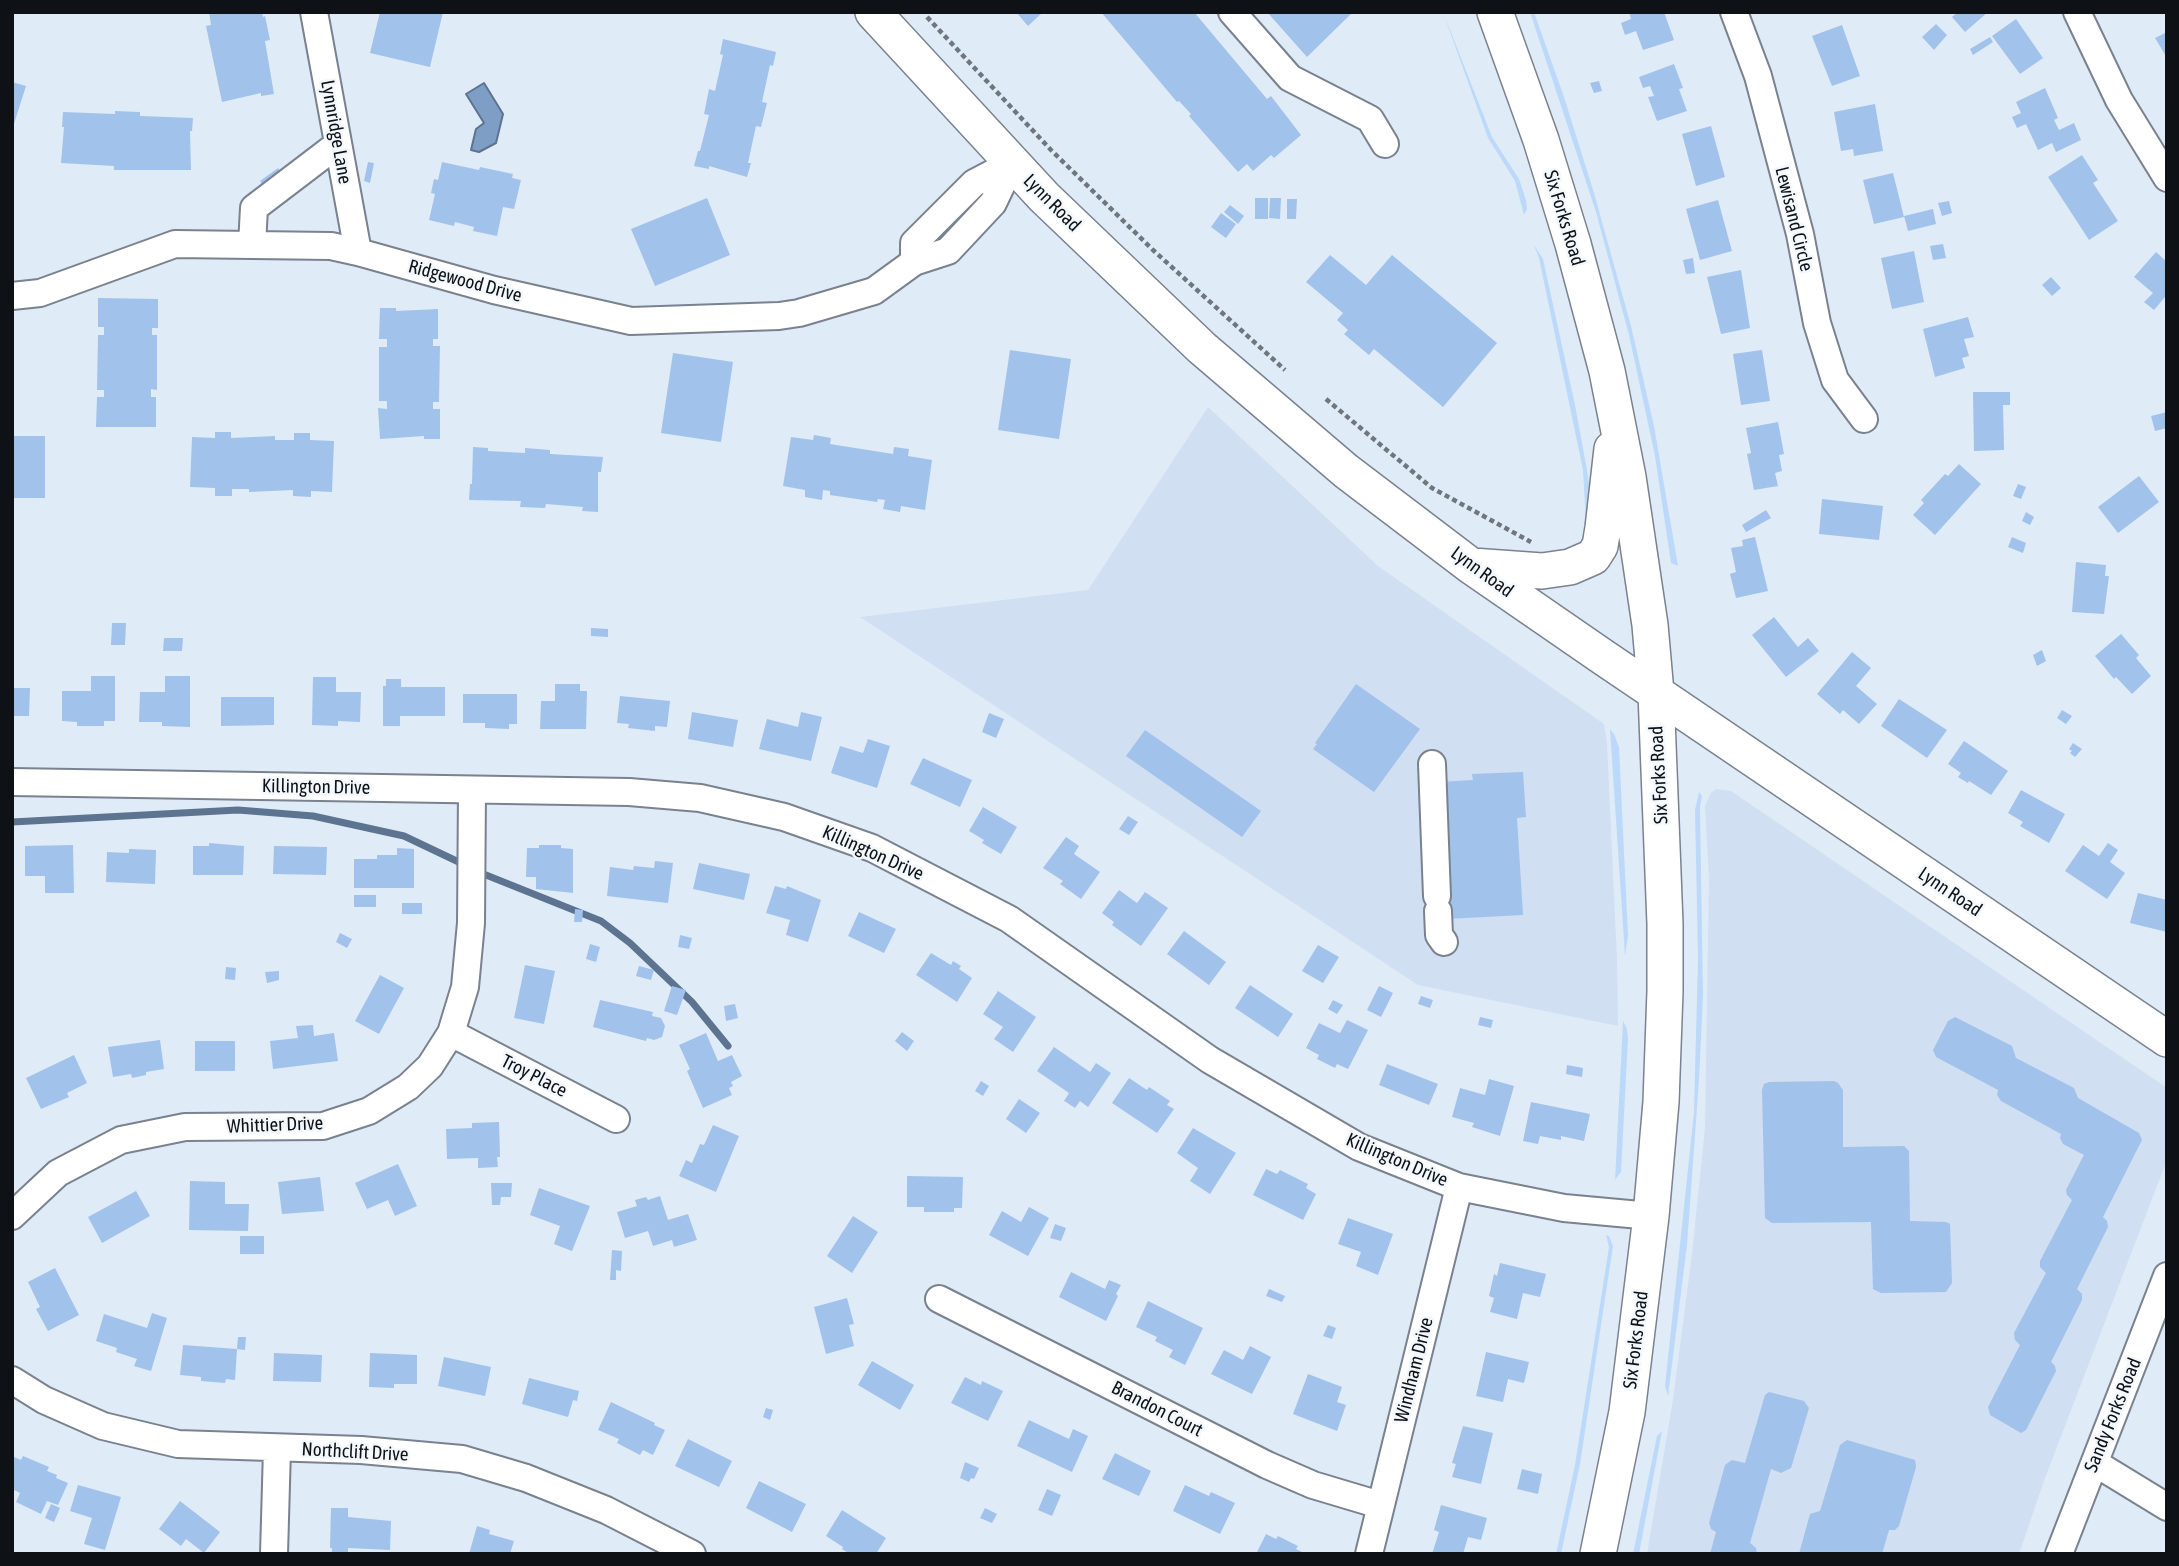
<!DOCTYPE html>
<html>
<head>
<meta charset="utf-8">
<style>
  body { margin:0 }
  #map { position:relative; width:2179px; height:1566px; overflow:hidden; background:#e0ebf8; font-family:"Asap Condensed",sans-serif }
  canvas { display:block }
  .frame { position:absolute; inset:0; border:14px solid #0e1216; pointer-events:none }
</style>
</head>
<body>
<div id="map">
<canvas width="2179" height="1566"></canvas>
<div class="frame"></div>
</div>
<script>
const context = document.querySelector('canvas').getContext('2d');
context.lineJoin = 'round';
function fillPath(path, color) { context.fillStyle = color; context.fill(path, 'evenodd'); }
const shape = rows => new Path2D(rows.map(r => 'M' + r).join(''));
function strokePath(path, color, width, dash) { context.strokeStyle = color; context.lineWidth = width; context.lineCap = dash ? 'butt' : 'round'; context.setLineDash(dash || []); context.stroke(path); }
function label(font, color, halo, rows, align = 'center') {
  context.font = font + ' "Asap Condensed",sans-serif'; context.lineWidth = 5; context.setLineDash([]); context.textBaseline = 'middle'; context.strokeStyle = halo; context.fillStyle = color; for (const [text, x, y, turn = 0] of rows) {
    context.save(); context.translate(x, y); context.rotate((+turn || 0) * Math.PI / 180); context.textAlign = isNaN(turn) ? turn : align; if (halo) context.strokeText(text, 0, 0); context.fillText(text, 0, 0); context.restore();
  }
}
fillPath(shape([
  [1208,407,1378,566,1604,724,1607,744,1617,959,1618,1026,1418,985,860,617,1088,590],
  [1716,789,1731,791,2167,1088,2167,1160,2045,1478,2019,1554,1647,1554,1673,1400,1692,1254,1705,1128,1709,878,1705,806,1711,793]
]), '#d0dff2');
fillPath(shape([
  [1443,12,1492,137,1519,179,1526,200,1527,209,1524,215,1515,181,1488,138],
  [1530,12,1534,12,1564,97,1594,193,1631,326,1654,426,1678,566,1671,563,1655,456,1629,335,1596,212],
  [1534,245,1543,259,1575,405,1587,470,1590,490,1588,532,1580,547,1579,544,1584,534,1586,522,1583,470,1539,258],
  [1610,729,1614,734,1619,747,1628,935,1625,956],
  [1699,792,1702,796,1700,807,1703,996,1699,1080,1687,1245,1668,1396,1665,1386,1694,1112,1698,957,1695,810],
  [1623,1021,1627,1029,1628,1039,1621,1172,1615,1180],
  [1606,1235,1609,1236,1613,1246,1580,1464,1561,1554,1556,1554,1575,1465,1609,1247],
  [1662,1431,1639,1554,1633,1554,1657,1436]
]), '#bdd9f9');
const water = shape([
  [484,83,503,114,496,143,479,152,471,150,476,129,484,123,466,94,484,83]
]);
fillPath(water, '#7e9ec5');
strokePath(water, '#5c7490', 2);
strokePath(shape([
  [12,822,238,810,313,816,404,836,465,865],
  [476,871,601,921,630,943,692,1002,728,1046]
]), '#5c7490', 7);
fillPath(shape([
  [209,12,262,12,263,17,265,16,270,40,265,41,274,94,261,96,261,93,222,102,206,26,211,25],
  [380,12,443,12,430,67,370,53],
  [1016,12,1043,12,1028,26],
  [1101,12,1194,12,1267,99,1271,96,1301,135,1274,158,1271,155,1253,171,1247,164,1238,172,1189,116,1191,114,1179,101,1177,102],
  [1267,12,1353,12,1307,57],
  [1629,12,1664,12,1674,40,1643,50,1636,31,1625,35,1621,23,1631,19],
  [1958,12,1988,12,1965,32,1952,17],
  [2016,19,2043,58,2020,74,1992,36],
  [1936,24,1947,35,1934,50,1922,37],
  [1842,25,1860,76,1832,86,1812,36],
  [2167,32,2167,58,2155,38],
  [1990,37,1993,42,1973,55,1970,49],
  [723,39,776,52,773,66,770,65,762,102,767,103,761,127,756,126,748,163,751,163,747,177,709,166,709,169,694,166,698,151,700,151,709,115,704,114,709,89,715,91,723,55,720,54],
  [1674,64,1683,88,1679,89,1687,111,1657,121,1648,97,1654,96,1650,86,1643,88,1639,77],
  [1599,81,1602,91,1594,93,1590,83],
  [12,82,26,86,13,127,12,127],
  [2045,88,2058,118,2054,120,2059,130,2074,123,2081,140,2056,152,2052,143,2038,150,2026,124,2017,128,2012,117,2021,113,2016,102],
  [1875,104,1883,151,1854,156,1853,149,1841,151,1834,112],
  [115,111,140,112,140,116,193,118,192,131,190,131,191,170,114,170,114,166,61,163,64,127,62,127,63,112,115,114],
  [1711,126,1725,177,1696,186,1682,134],
  [2082,155,2098,180,2093,183,2118,221,2089,240,2048,177],
  [368,162,374,163,370,183,364,181],
  [442,162,479,170,480,167,513,174,512,178,521,180,514,209,503,207,497,236,473,231,474,227,455,222,454,226,429,220,435,194,431,193,434,179,438,180],
  [278,168,282,174,264,187,260,181],
  [1893,173,1904,217,1874,224,1863,180],
  [707,198,730,255,655,286,631,229],
  [1255,198,1268,198,1268,219,1255,219],
  [1270,198,1281,198,1280,219,1269,218],
  [1287,199,1297,199,1296,219,1287,219],
  [1718,200,1732,251,1700,260,1686,209],
  [1949,201,1952,213,1942,216,1938,203],
  [1230,205,1244,216,1238,224,1224,212],
  [1933,209,1936,224,1908,231,1904,216],
  [1221,213,1236,224,1226,238,1211,227],
  [1943,244,1946,258,1933,260,1930,246],
  [1914,251,1924,302,1892,309,1881,258],
  [2156,252,2167,262,2167,299,2165,297,2154,310,2144,302,2153,293,2134,277],
  [1330,255,1366,285,1392,255,1497,343,1443,407,1374,349,1369,355,1344,334,1348,330,1337,320,1343,313,1306,282],
  [1693,258,1695,273,1686,274,1683,260],
  [1741,270,1750,328,1721,334,1707,277],
  [2051,277,2061,288,2052,296,2042,285],
  [98,298,158,299,158,328,152,328,152,335,157,335,157,390,151,389,151,397,156,397,156,427,96,427,97,397,104,397,104,390,97,390,98,335,104,335,104,327,98,327],
  [380,308,396,308,396,311,438,309,438,339,433,339,433,346,440,346,439,402,433,402,433,409,440,409,440,439,424,439,424,436,380,439,378,408,387,409,387,401,379,401,379,347,387,347,387,339,379,339],
  [1968,317,1974,337,1964,339,1969,356,1962,358,1965,368,1935,377,1923,329],
  [1010,350,1071,359,1059,439,998,430],
  [1762,350,1770,401,1741,405,1733,354],
  [673,353,733,362,721,442,661,433],
  [1973,392,2010,392,2010,405,2003,405,2004,450,1974,451],
  [2167,412,2167,428,2155,431,2151,416],
  [1778,422,1784,454,1779,455,1782,471,1775,473,1778,486,1754,490,1747,454,1751,453,1746,428],
  [215,432,231,432,231,438,275,436,275,440,294,440,294,433,310,433,310,440,334,441,332,492,311,491,311,497,293,496,293,490,249,492,249,489,232,489,232,496,215,496,215,488,190,487,192,437,215,438],
  [814,435,831,438,830,444,893,454,894,447,909,449,908,456,932,460,925,510,901,506,900,512,883,509,885,500,878,499,877,502,830,495,830,491,823,490,822,500,805,497,805,490,783,486,791,437,813,440],
  [12,436,45,436,45,498,12,498],
  [473,447,488,448,488,451,525,453,525,448,550,450,550,454,603,457,601,472,598,472,598,512,582,511,583,507,546,504,545,508,520,507,521,501,469,500,470,484,472,484],
  [1959,464,1981,484,1935,535,1913,515,1924,503,1921,500,1945,474,1948,476],
  [2139,476,2159,502,2118,533,2098,507],
  [2018,484,2026,487,2021,499,2013,496],
  [1822,499,1883,506,1879,540,1819,534],
  [1766,510,1771,518,1746,532,1742,525],
  [2026,512,2034,517,2030,525,2022,521],
  [1755,537,1768,591,1736,598,1730,574,1736,572,1731,548,1743,546,1742,540],
  [2012,537,2026,543,2023,553,2008,547],
  [2076,562,2106,565,2105,576,2109,576,2104,614,2072,612],
  [1774,617,1798,647,1808,638,1819,651,1786,677,1752,635],
  [112,623,126,623,125,645,111,645],
  [591,628,608,629,608,637,591,636],
  [2121,634,2139,655,2136,658,2151,676,2132,694,2116,677,2114,679,2095,656],
  [164,638,183,638,182,651,163,651],
  [2042,650,2046,661,2037,666,2033,655],
  [1852,652,1871,668,1856,686,1877,704,1859,724,1843,710,1840,714,1817,694],
  [91,676,115,676,115,721,104,721,104,726,77,726,77,722,62,721,62,691,91,691],
  [165,676,190,676,190,727,162,726,162,722,139,722,140,692,165,692],
  [313,677,336,677,336,692,361,692,360,722,338,721,338,726,312,725],
  [386,679,401,679,401,687,445,687,445,716,400,716,400,726,383,726,383,686,386,686],
  [555,684,580,684,580,691,587,691,586,729,540,729,541,701,555,701],
  [1356,684,1420,729,1374,792,1313,749,1317,744,1315,743],
  [12,688,30,688,29,716,12,716],
  [463,694,517,694,517,724,509,724,509,729,485,728,485,723,463,723],
  [620,696,670,701,667,727,655,726,655,731,628,728,629,724,617,723],
  [221,697,274,697,274,725,221,726],
  [1899,699,1947,730,1927,758,1881,726],
  [2062,710,2072,716,2066,724,2057,718],
  [692,712,738,720,733,747,688,739],
  [801,712,822,717,811,761,759,749,767,719,798,727],
  [989,713,1004,719,996,738,982,732],
  [1145,730,1261,811,1242,837,1126,756],
  [868,739,890,746,877,788,831,773,840,746,863,753],
  [1964,741,2008,771,1991,795,1969,781,1968,783,1958,777,1961,773,1948,764],
  [2073,743,2082,749,2075,757,2070,753,2072,751,2069,749],
  [923,758,972,780,960,807,910,784],
  [1523,772,1526,817,1517,818,1523,915,1447,919,1426,912,1425,897,1439,782,1473,780,1472,774],
  [2021,790,2065,814,2049,843,2020,826,2023,822,2008,813],
  [983,807,1017,827,1001,854,982,843,984,840,969,831],
  [1128,816,1138,822,1129,835,1119,829],
  [1066,837,1079,846,1074,854,1100,872,1081,899,1060,884,1063,881,1043,868],
  [209,843,244,846,243,875,193,875,193,846,209,846],
  [2108,843,2118,850,2110,862,2125,873,2107,899,2065,871,2083,845,2099,856],
  [73,845,74,893,45,893,45,876,25,876,25,846],
  [539,845,561,845,561,848,573,849,573,893,536,889,536,877,526,877,527,848,539,848],
  [274,846,327,847,326,875,273,874],
  [397,848,414,849,414,888,354,888,354,859,377,859,377,855,397,855],
  [129,849,156,850,155,884,106,882,107,852,129,853],
  [655,861,673,863,668,903,607,896,610,867,633,870,634,866,654,868],
  [699,863,750,874,744,900,693,889],
  [775,886,786,889,787,886,821,900,808,942,786,935,790,920,766,913],
  [1119,890,1137,903,1145,892,1168,908,1141,946,1112,925,1114,922,1102,913],
  [2138,893,2167,900,2167,932,2130,923],
  [354,895,376,895,376,907,354,907],
  [402,903,422,903,422,914,402,914],
  [575,909,583,910,582,922,574,922],
  [859,912,896,929,884,953,848,936],
  [1184,931,1226,962,1209,985,1167,954],
  [340,933,352,939,347,948,336,942],
  [680,935,692,938,689,949,678,947],
  [590,944,600,947,596,962,586,959],
  [1318,945,1339,957,1323,983,1302,971],
  [931,953,951,965,953,961,961,966,959,969,972,978,957,1002,916,975],
  [525,965,555,971,544,1024,514,1018],
  [639,966,654,970,651,980,636,976],
  [226,967,236,968,235,980,225,979],
  [279,971,279,980,267,983,265,972],
  [380,975,404,988,379,1034,355,1021],
  [1250,985,1293,1014,1278,1037,1235,1008],
  [672,986,686,990,677,1015,664,1011],
  [1379,986,1393,993,1381,1017,1367,1010],
  [998,991,1036,1017,1013,1052,994,1039,1003,1027,983,1014],
  [1421,996,1433,1000,1430,1008,1418,1004],
  [600,1000,653,1012,652,1016,661,1018,665,1026,662,1037,654,1040,647,1038,646,1041,593,1027],
  [1333,1000,1343,1005,1337,1014,1328,1009],
  [735,1004,738,1018,726,1021,724,1006],
  [1480,1017,1493,1020,1491,1028,1478,1025],
  [1955,1017,2012,1046,2016,1058,2074,1088,2078,1098,2139,1133,2142,1140,2103,1217,2107,1221,2108,1227,2077,1289,2082,1294,2082,1300,2051,1362,2055,1366,2056,1371,2026,1430,2021,1433,1990,1415,1988,1407,2020,1345,2015,1340,2014,1333,2046,1273,2040,1267,2040,1261,2072,1200,2067,1195,2066,1190,2084,1155,2063,1144,2060,1138,2061,1134,2001,1101,1997,1095,1998,1090,1936,1057,1933,1050,1948,1021],
  [1347,1020,1368,1030,1348,1069,1337,1064,1335,1068,1317,1059,1319,1055,1306,1048,1319,1023,1340,1033],
  [313,1025,314,1036,334,1033,338,1061,273,1069,270,1041,298,1038,296,1026],
  [902,1032,914,1041,907,1051,895,1041],
  [706,1033,718,1061,732,1055,742,1076,731,1082,733,1086,729,1088,732,1095,703,1108,687,1071,690,1069,679,1045],
  [160,1040,164,1069,146,1072,146,1075,132,1078,131,1074,113,1077,108,1047],
  [195,1041,235,1041,235,1071,195,1071],
  [1054,1047,1090,1072,1096,1063,1111,1073,1088,1107,1080,1101,1075,1108,1066,1102,1064,1101,1069,1093,1037,1071],
  [74,1055,87,1083,67,1093,69,1097,41,1109,26,1078],
  [1387,1064,1438,1084,1429,1105,1379,1085],
  [1567,1065,1583,1068,1582,1077,1566,1074],
  [1129,1078,1147,1090,1149,1087,1170,1101,1167,1105,1174,1109,1157,1133,1112,1103],
  [1489,1079,1514,1086,1500,1136,1472,1127,1474,1123,1452,1117,1460,1088,1485,1095],
  [981,1081,989,1086,983,1096,975,1091],
  [1834,1081,1838,1083,1843,1090,1843,1147,1904,1146,1909,1151,1910,1221,1946,1222,1950,1224,1952,1283,1946,1292,1881,1293,1873,1289,1871,1222,1772,1223,1765,1218,1762,1090,1764,1084,1769,1082],
  [1019,1099,1040,1113,1026,1133,1006,1119],
  [1531,1102,1590,1114,1584,1141,1561,1136,1561,1140,1540,1136,1538,1144,1523,1141],
  [499,1122,500,1157,497,1157,498,1167,478,1168,478,1158,447,1159,446,1129,472,1128,472,1123],
  [713,1125,739,1136,716,1192,679,1176,686,1160,692,1163,700,1144,704,1145],
  [1193,1128,1236,1153,1210,1194,1190,1181,1198,1168,1177,1153],
  [398,1164,417,1206,395,1216,388,1200,367,1209,355,1183],
  [1266,1169,1277,1174,1280,1170,1308,1184,1306,1188,1316,1194,1303,1220,1253,1195],
  [907,1176,963,1177,962,1208,954,1208,954,1212,924,1212,924,1207,907,1207],
  [320,1177,324,1211,282,1214,278,1182],
  [190,1181,225,1182,225,1204,249,1204,248,1231,189,1230],
  [491,1183,512,1183,511,1197,501,1197,500,1205,492,1205],
  [539,1188,590,1206,572,1251,554,1244,560,1226,530,1215],
  [136,1191,150,1216,102,1243,88,1217],
  [660,1196,668,1220,688,1214,697,1240,674,1247,672,1240,653,1246,648,1231,625,1238,617,1212,637,1206,635,1200,646,1197,648,1200],
  [1029,1207,1049,1218,1028,1256,989,1235,1002,1211,1021,1222],
  [853,1216,878,1232,852,1273,827,1256],
  [1348,1218,1393,1234,1378,1275,1356,1266,1361,1252,1338,1244],
  [1055,1224,1066,1228,1061,1241,1050,1238],
  [240,1236,264,1236,264,1254,240,1254],
  [612,1250,622,1251,621,1271,616,1270,616,1280,610,1280],
  [1500,1263,1546,1274,1540,1297,1523,1293,1517,1319,1490,1312,1494,1298,1489,1296,1494,1274,1497,1276],
  [55,1268,79,1315,48,1331,36,1309,40,1307,28,1282],
  [1071,1272,1105,1289,1109,1280,1121,1285,1116,1294,1118,1296,1106,1321,1059,1297],
  [1269,1289,1285,1296,1282,1302,1266,1296],
  [847,1298,854,1324,849,1325,854,1346,826,1354,814,1307],
  [1148,1301,1203,1328,1185,1365,1169,1357,1173,1350,1155,1341,1157,1337,1136,1327],
  [152,1313,167,1318,151,1371,134,1366,137,1359,116,1352,117,1348,96,1341,104,1314,147,1328],
  [1328,1325,1336,1328,1332,1339,1323,1336],
  [238,1337,246,1337,245,1350,237,1349],
  [183,1345,237,1349,235,1380,226,1379,225,1383,201,1381,201,1377,180,1375],
  [1250,1346,1271,1357,1252,1394,1211,1374,1224,1350,1243,1360],
  [1486,1352,1529,1362,1524,1383,1508,1379,1503,1402,1476,1396],
  [274,1353,322,1355,321,1382,273,1381],
  [370,1353,417,1355,417,1384,394,1384,394,1388,369,1387],
  [444,1357,491,1367,485,1396,438,1386],
  [872,1361,914,1385,900,1410,858,1385],
  [1308,1374,1342,1387,1337,1402,1346,1405,1337,1431,1293,1414],
  [965,1377,981,1385,982,1381,1003,1391,988,1421,951,1403],
  [529,1378,579,1391,577,1401,573,1400,568,1417,522,1404],
  [1769,1392,1804,1401,1809,1408,1791,1468,1781,1473,1771,1469,1750,1543,1756,1548,1757,1554,1710,1554,1716,1532,1711,1529,1709,1523,1725,1465,1732,1460,1745,1463,1765,1395],
  [611,1402,655,1423,654,1425,665,1430,653,1455,643,1450,640,1455,617,1443,619,1439,598,1430],
  [766,1408,773,1410,770,1420,763,1417],
  [1029,1420,1069,1439,1073,1429,1088,1436,1072,1472,1017,1446],
  [1463,1426,1493,1433,1481,1484,1452,1477,1456,1464,1452,1463],
  [688,1439,732,1461,719,1487,675,1466],
  [1847,1440,1915,1460,1916,1467,1899,1526,1895,1530,1889,1530,1882,1554,1799,1554,1810,1514,1820,1511,1840,1445],
  [1115,1453,1151,1471,1139,1496,1102,1479],
  [12,1456,21,1460,23,1456,49,1467,47,1471,57,1475,56,1478,68,1483,58,1505,47,1501,41,1514,16,1502,20,1493,12,1489],
  [965,1462,979,1468,974,1479,971,1478,969,1482,960,1478],
  [1522,1469,1542,1474,1538,1494,1517,1489],
  [759,1481,806,1504,792,1532,746,1508],
  [78,1485,121,1497,105,1550,84,1544,92,1518,70,1511],
  [1185,1485,1209,1496,1211,1492,1235,1503,1220,1534,1173,1511],
  [1047,1489,1061,1495,1052,1516,1038,1510],
  [180,1501,220,1532,204,1553,186,1539,181,1546,159,1529],
  [51,1504,60,1508,54,1522,45,1518],
  [1441,1505,1487,1518,1481,1540,1468,1537,1463,1554,1432,1554,1439,1532,1434,1530],
  [331,1508,348,1508,348,1517,391,1521,390,1550,348,1548,348,1554,332,1554,332,1548,330,1548],
  [985,1508,997,1514,992,1523,980,1518],
  [842,1510,886,1538,876,1554,850,1554,842,1549,843,1547,826,1536],
  [477,1526,490,1530,489,1534,514,1541,510,1554,469,1554],
  [1266,1534,1276,1539,1278,1536,1298,1546,1296,1549,1306,1554,1256,1554]
]), '#a1c2eb');
const minor = shape([
  [314,12,358,252],
  [1232,12,1290,78,1370,119,1385,144],
  [1734,12,1758,76,1800,234,1817,323,1835,380,1864,419],
  [2077,12,2119,100,2167,178],
  [252,245,254,208,338,144],
  [914,262,914,243,974,183,1012,163],
  [12,296,40,293,175,244,331,246,358,252,494,290,631,321,779,316,799,313,874,291,914,262,948,251,993,203,1012,163],
  [1432,764,1437,896],
  [12,782,629,792,700,798,784,817,872,848,1009,919,1210,1060,1359,1147,1459,1187,1564,1208,1651,1216],
  [1438,911,1439,935,1444,942],
  [451,1033,616,1119],
  [12,1216,58,1173,121,1140,185,1127,323,1126,369,1111,408,1087,430,1066,451,1033,465,987,471,923,472,790],
  [939,1299,1267,1465,1313,1485,1380,1505],
  [12,1380,44,1400,103,1426,178,1444,361,1450,462,1459,526,1478,606,1510,692,1554],
  [2095,1463,2167,1507],
  [274,1554,277,1449],
  [1369,1554,1459,1187],
  [2059,1554,2167,1276]
]);
const major = shape([
  [873,12,1044,197,1202,348,1346,471,1471,566,1603,657,2167,1039],
  [1495,12,1541,140,1573,244,1607,371,1628,477,1650,625,1656,693,1665,924,1665,991,1661,1102,1651,1216,1627,1412,1598,1554],
  [1472,566,1542,571,1570,567,1593,557,1600,546,1603,528,1612,449]
]);
strokePath(minor, '#79828e', 30);
strokePath(major, '#79828e', 38);
strokePath(shape([
  [927,17,1051,150,1153,250,1285,370],
  [1326,399,1432,488,1531,542]
]), '#6f767e', 4.5, [5, 3.5]);
strokePath(minor, '#fff', 26);
strokePath(major, '#fff', 35);
label('19px', '#0e1216', '#f3f8fd', [
  ["Lynnridge Lane",336,132,80],
  ["Lynn Road",1052,203,45],
  ["Six Forks Road",1564,218,73],
  ["Lewisand Circle",1794,219,76],
  ["Ridgewood Drive",465,281,15],
  ["Lynn Road",1482,572,36],
  ["Six Forks Road",1659,775,-93],
  ["Killington Drive",316,787,1],
  ["Killington Drive",873,853,24],
  ["Lynn Road",1950,892,34],
  ["Troy Place",534,1076,27],
  ["Whittier Drive",275,1125,-2],
  ["Killington Drive",1397,1160,23],
  ["Six Forks Road",1636,1340,-83],
  ["Windham Drive",1414,1370,-76],
  ["Brandon Court",1157,1409,27],
  ["Sandy Forks Road",2113,1415,-68],
  ["Northclift Drive",355,1452,3]
]);
</script>
</body>
</html>
